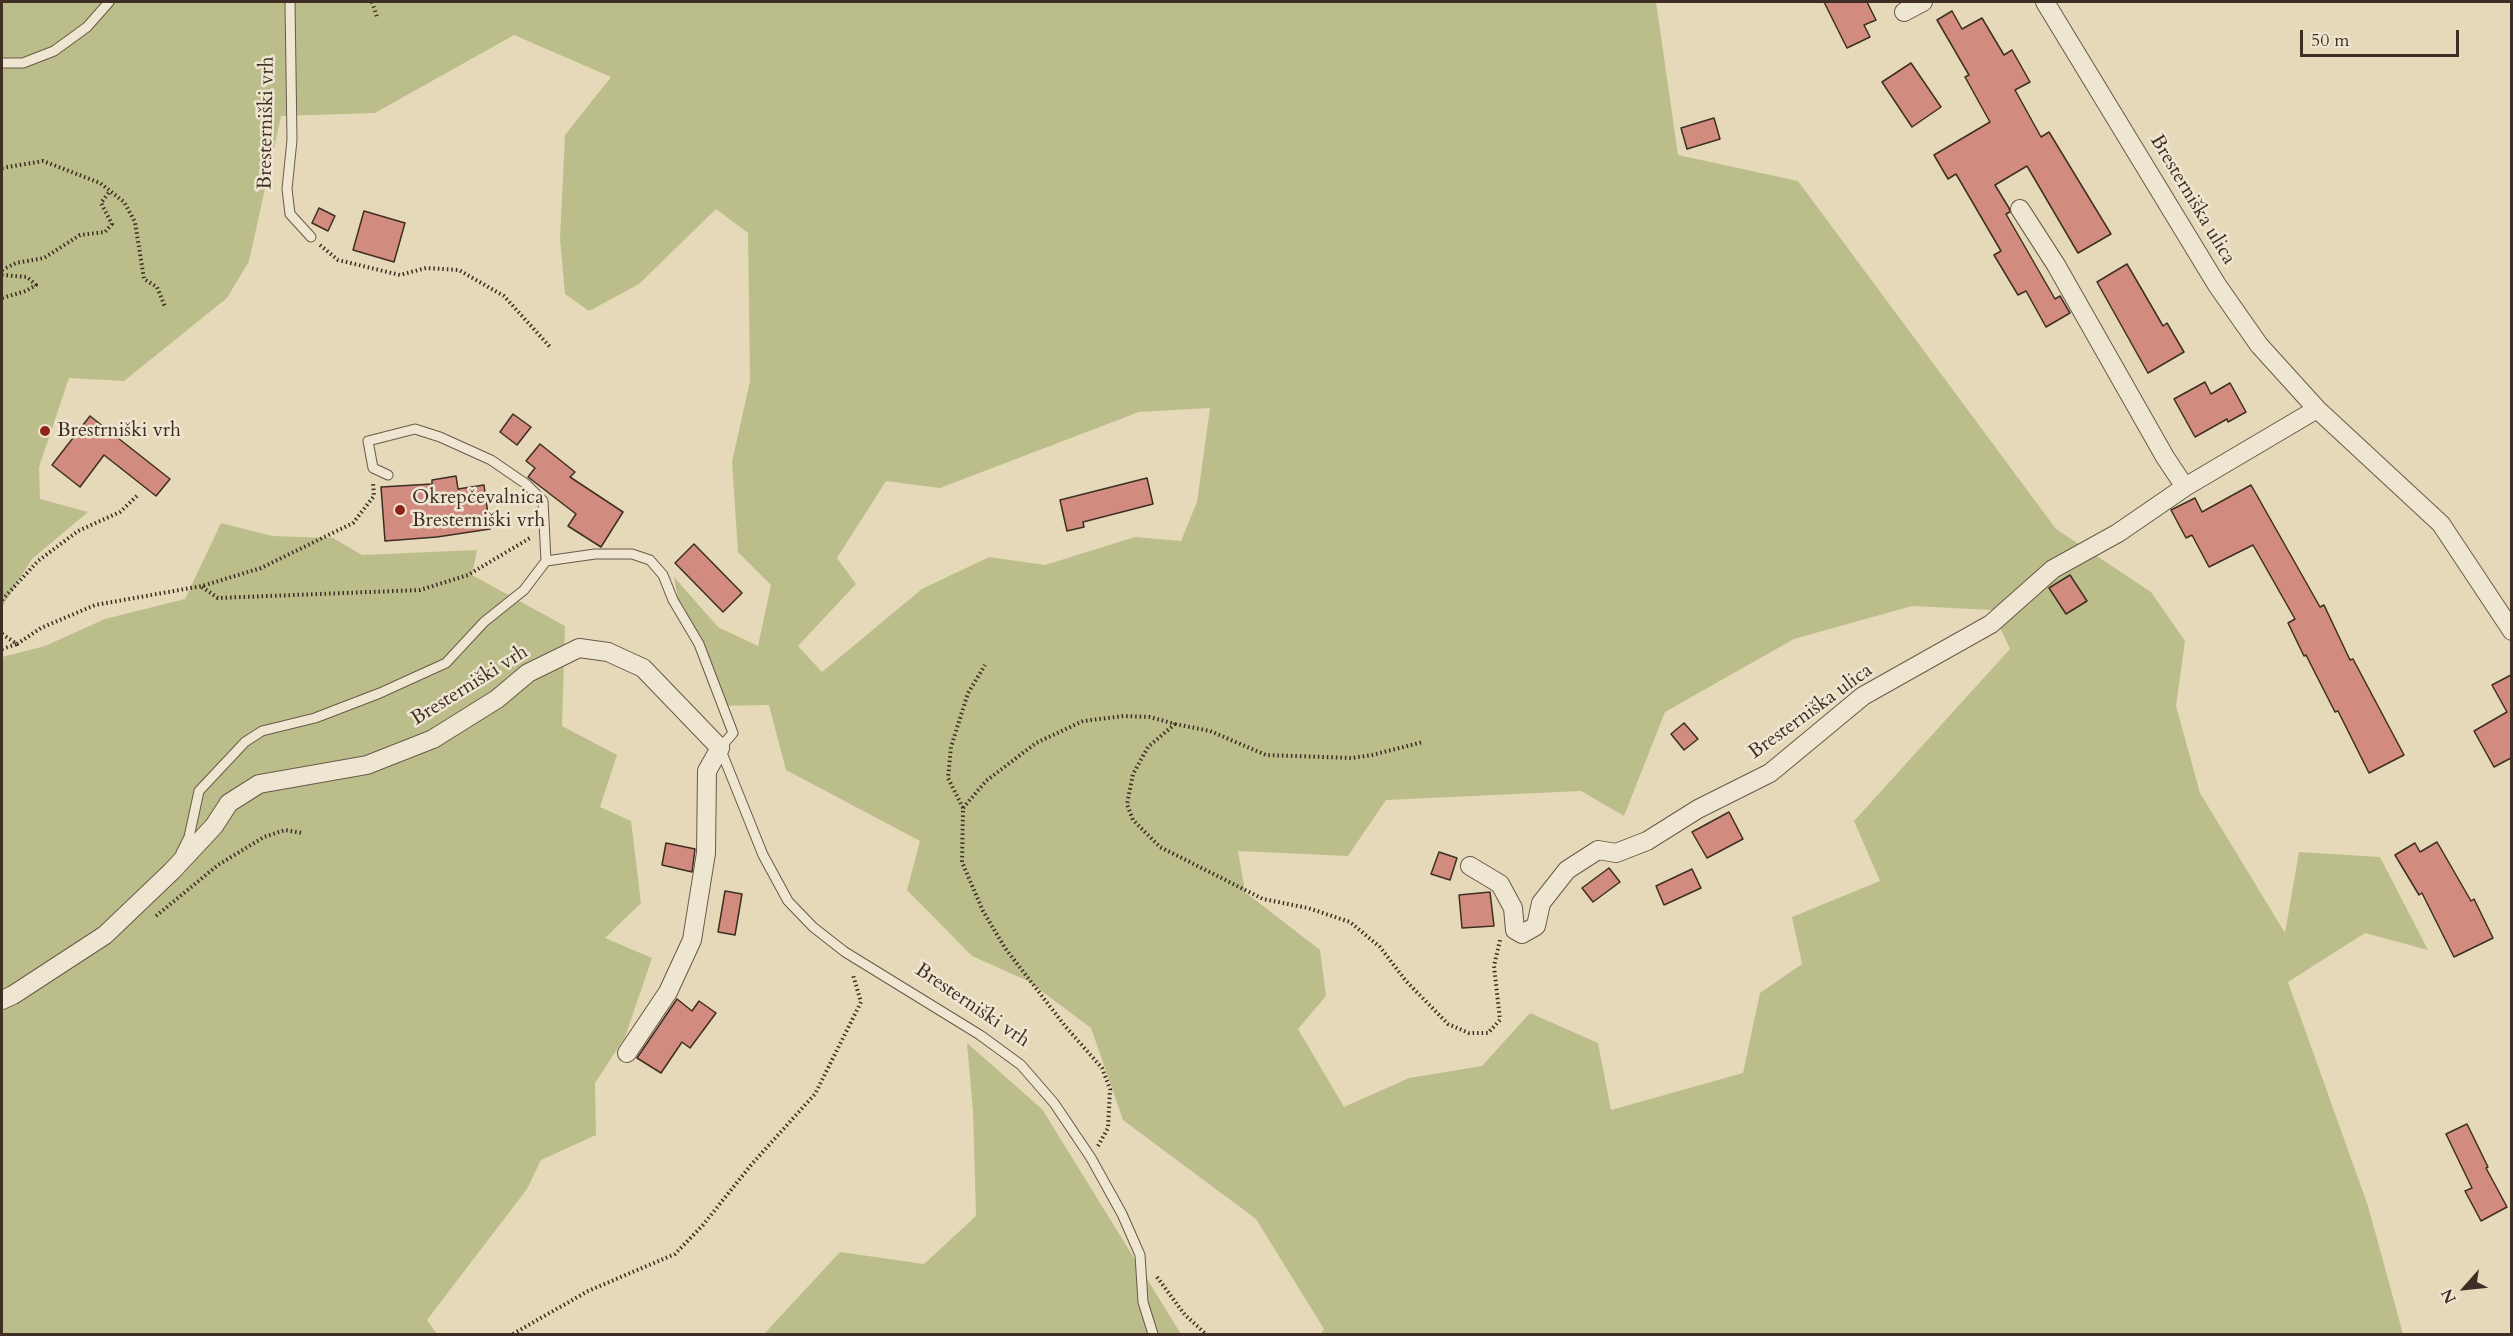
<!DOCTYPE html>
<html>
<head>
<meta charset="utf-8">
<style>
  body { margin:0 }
  #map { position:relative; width:2513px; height:1336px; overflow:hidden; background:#e6d9b9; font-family:Cardo,serif }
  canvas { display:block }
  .frame { position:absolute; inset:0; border:3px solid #3e2e23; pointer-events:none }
  .north { position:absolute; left:2435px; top:1258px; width:60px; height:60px; -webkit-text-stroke:4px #efe6d2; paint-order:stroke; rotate:243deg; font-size:16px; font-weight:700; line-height:24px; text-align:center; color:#3e2e23 }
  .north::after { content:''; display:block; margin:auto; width:21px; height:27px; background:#3e2e23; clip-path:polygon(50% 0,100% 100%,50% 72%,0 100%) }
  .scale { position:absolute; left:2300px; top:30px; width:159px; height:27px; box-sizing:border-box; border:3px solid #3e2e23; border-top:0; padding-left:8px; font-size:18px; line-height:21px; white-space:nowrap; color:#3e2e23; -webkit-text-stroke:4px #efe6d2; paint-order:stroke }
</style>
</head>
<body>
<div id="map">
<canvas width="2513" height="1336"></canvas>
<div class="frame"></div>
<div class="north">N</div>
<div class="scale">50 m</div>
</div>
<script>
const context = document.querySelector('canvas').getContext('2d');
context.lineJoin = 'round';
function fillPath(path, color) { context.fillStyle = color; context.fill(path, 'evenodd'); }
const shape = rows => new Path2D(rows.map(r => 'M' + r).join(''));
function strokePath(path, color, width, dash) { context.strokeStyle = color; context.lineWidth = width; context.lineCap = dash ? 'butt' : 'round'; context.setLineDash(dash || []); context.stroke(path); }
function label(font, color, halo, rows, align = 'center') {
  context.font = font + ' Cardo,serif'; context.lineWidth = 5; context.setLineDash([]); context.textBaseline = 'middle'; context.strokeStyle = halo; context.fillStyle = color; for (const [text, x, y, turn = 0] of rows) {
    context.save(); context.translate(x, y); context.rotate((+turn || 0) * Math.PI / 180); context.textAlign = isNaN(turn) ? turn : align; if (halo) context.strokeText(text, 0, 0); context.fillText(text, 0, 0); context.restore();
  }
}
fillPath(shape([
  [2,2,1656,2,1678,155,1798,181,2056,529,2151,592,2185,641,2176,706,2200,793,2285,933,2299,852,2380,857,2428,950,2365,933,2288,982,2368,1206,2403,1334,1321,1334,1324,1329,1256,1219,1123,1120,1091,1028,1028,981,972,956,907,890,920,841,786,770,769,705,721,706,681,615,674,577,718,627,758,646,771,585,738,552,732,462,750,381,748,233,716,209,639,284,589,311,565,294,560,239,565,135,611,77,514,35,375,113,281,116,249,261,227,298,124,381,69,378,39,467,40,499,88,512,32,559,2,607],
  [1210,408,1197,502,1181,541,1135,537,1045,565,989,557,922,589,822,672,798,646,856,584,837,558,886,481,940,488,1139,412],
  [1912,606,1992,610,2010,649,1854,821,1880,881,1792,917,1802,964,1760,993,1743,1073,1611,1110,1598,1043,1530,1013,1482,1066,1409,1078,1344,1107,1298,1029,1326,996,1320,950,1245,892,1238,851,1348,856,1386,800,1581,791,1624,816,1665,712,1794,639],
  [221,523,272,536,333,538,362,555,477,550,472,575,565,626,562,726,617,755,600,807,631,821,641,903,605,938,652,958,625,1037,595,1083,596,1135,541,1160,527,1189,427,1320,437,1334,2,1334,2,657,45,646,105,619,185,599],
  [967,1043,1042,1109,1181,1334,764,1334,840,1252,924,1264,976,1216,973,1111]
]), '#bbbe8b');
const building = shape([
  [1824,2,1867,2,1876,20,1864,25,1870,37,1847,48,1824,2],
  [1952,11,1962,29,1982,18,2004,55,2012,50,2030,82,2015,90,2041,137,2049,132,2111,234,2078,253,2027,166,1995,185,2009,208,2010,212,2006,214,2055,299,2060,296,2070,313,2046,327,2026,291,2018,295,1994,255,2001,251,1956,174,1948,179,1934,155,1990,122,1965,77,1969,75,1937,20,1952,11],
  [1911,63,1941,107,1912,127,1882,82,1911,63],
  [1714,118,1720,139,1687,149,1681,128,1714,118],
  [319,208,335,216,328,231,312,223,319,208],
  [364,211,405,223,394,262,353,250,364,211],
  [2127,264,2163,326,2167,323,2184,352,2148,373,2097,282,2127,264],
  [2205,382,2211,394,2230,383,2246,412,2228,422,2227,419,2195,437,2174,399,2205,382],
  [513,414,531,427,517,445,500,432,513,414],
  [90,416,170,479,156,496,104,455,80,487,52,465,90,416],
  [540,444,575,472,570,477,623,512,601,547,568,526,576,514,528,477,535,468,526,461,540,444],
  [456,476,458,489,484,485,490,529,437,537,385,541,381,487,432,484,432,480,456,476],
  [1147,478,1153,504,1083,522,1084,527,1067,531,1060,500,1147,478],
  [2251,485,2320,607,2324,605,2350,660,2353,659,2404,755,2369,773,2338,711,2335,712,2306,655,2304,656,2288,623,2295,619,2253,545,2209,567,2192,535,2186,538,2171,510,2195,498,2202,512,2251,485],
  [694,544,742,593,723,612,675,563,694,544],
  [2070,575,2087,601,2066,614,2049,588,2070,575],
  [2511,675,2511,758,2494,767,2474,731,2507,712,2492,685,2511,675],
  [1684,723,1698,739,1684,750,1671,734,1684,723],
  [1729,812,1743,839,1707,858,1692,832,1729,812],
  [2437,842,2471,901,2474,899,2493,938,2454,957,2422,893,2419,895,2395,855,2415,843,2420,852,2437,842],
  [666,843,695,849,692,872,662,865,666,843],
  [1439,852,1457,858,1450,880,1431,874,1439,852],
  [1609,868,1620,882,1593,902,1582,888,1609,868],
  [1692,869,1701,888,1664,905,1656,886,1692,869],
  [725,891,742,894,735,935,718,932,725,891],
  [1490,892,1494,926,1462,928,1459,895,1490,892],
  [677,999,692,1011,699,1001,716,1013,690,1048,682,1042,661,1073,637,1058,677,999],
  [2467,1124,2488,1167,2486,1168,2507,1207,2481,1221,2465,1191,2472,1188,2446,1134,2467,1124]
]);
fillPath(building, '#d18c7f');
strokePath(building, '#3e2e23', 1.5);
const service = shape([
  [290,2,292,140,287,189,290,214,311,237],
  [2,63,23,63,54,51,87,27,109,2],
  [388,475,373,468,368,441,415,429,440,437,491,460,526,484,543,501,546,561,595,554,632,554,650,560,663,575,673,600,699,644,733,733,720,748,763,855,788,901,813,927,845,952,980,1035,1021,1065,1054,1103,1091,1158,1122,1214,1140,1255,1143,1302,1153,1334],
  [181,853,189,837,199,791,245,742,262,731,315,718,380,693,446,663,484,622,524,590,546,561]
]);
const minor = shape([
  [2045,2,2217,285,2259,345,2317,409,2441,524,2512,631],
  [1904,12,1923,2],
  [2020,209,2056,265,2165,457,2185,487],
  [1470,866,1500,884,1513,908,1515,930,1522,934,1536,926,1541,903,1567,870,1598,850,1616,853,1647,841,1698,809,1770,773,1863,696,1991,624,2053,569,2118,533,2185,487,2317,409],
  [2,1000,13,995,105,935,172,871,214,826,229,803,259,784,367,765,433,739,497,699,528,673,579,648,608,652,643,668,720,748,707,771,706,853,692,940,668,992,627,1053]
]);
strokePath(service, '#685948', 11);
strokePath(minor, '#685948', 20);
strokePath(shape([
  [372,2,377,17],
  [2,168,43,161,100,183,124,202,135,222,144,279,157,287,165,307],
  [320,245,338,260,400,275,426,268,459,270,504,296,551,348],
  [2,270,16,263,44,258,80,235,105,232,112,224,101,203,110,191],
  [2,275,27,277,36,285,26,291,2,298],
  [202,587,218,598,420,590,468,575,530,538],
  [2,600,38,561,78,531,120,512,139,494],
  [2,634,17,644,41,628,95,605,202,586,261,568,353,523,374,496,373,483],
  [2,649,17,644],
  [1175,724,1210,731,1266,755,1352,758,1372,755,1423,742],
  [963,808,948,778,951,747,968,693,985,665],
  [156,916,218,865,264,837,285,830,302,833],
  [1098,1146,1108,1128,1110,1089,1102,1068,1065,1026,1005,948,983,911,962,862,963,808,986,781,1036,743,1083,721,1124,716,1150,717,1175,724,1148,747,1133,774,1127,804,1133,820,1160,847,1263,899,1308,908,1350,922,1380,947,1406,981,1448,1024,1469,1033,1488,1033,1500,1020,1494,966,1500,940],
  [1157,1277,1185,1315,1206,1334],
  [513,1334,588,1291,675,1254,703,1225,751,1165,815,1094,861,1002,853,975]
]), '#3e2e23', 4, [1.5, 3]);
strokePath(service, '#efe6d2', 9);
strokePath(minor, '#efe6d2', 18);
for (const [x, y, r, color] of [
  [45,431,6,"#8f2418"],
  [400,510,6,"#8f2418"]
]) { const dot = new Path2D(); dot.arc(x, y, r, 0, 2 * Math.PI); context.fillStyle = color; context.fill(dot); strokePath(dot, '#efe6d2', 2); }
label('20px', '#3e2e23', '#efe6d2', [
  ["Bresterniški vrh",267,123,-89],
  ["Bresterniška ulica",2192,200,59],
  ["Bresterniški vrh",470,686,-32],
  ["Bresterniška ulica",1811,712,-36],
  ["Bresterniški vrh",972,1006,34]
]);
label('20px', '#3e2e23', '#efe6d2', [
  ["Brestrniški vrh",57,431],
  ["Okrepčevalnica",412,498],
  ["Bresterniški vrh",412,521]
], 'left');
</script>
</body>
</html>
